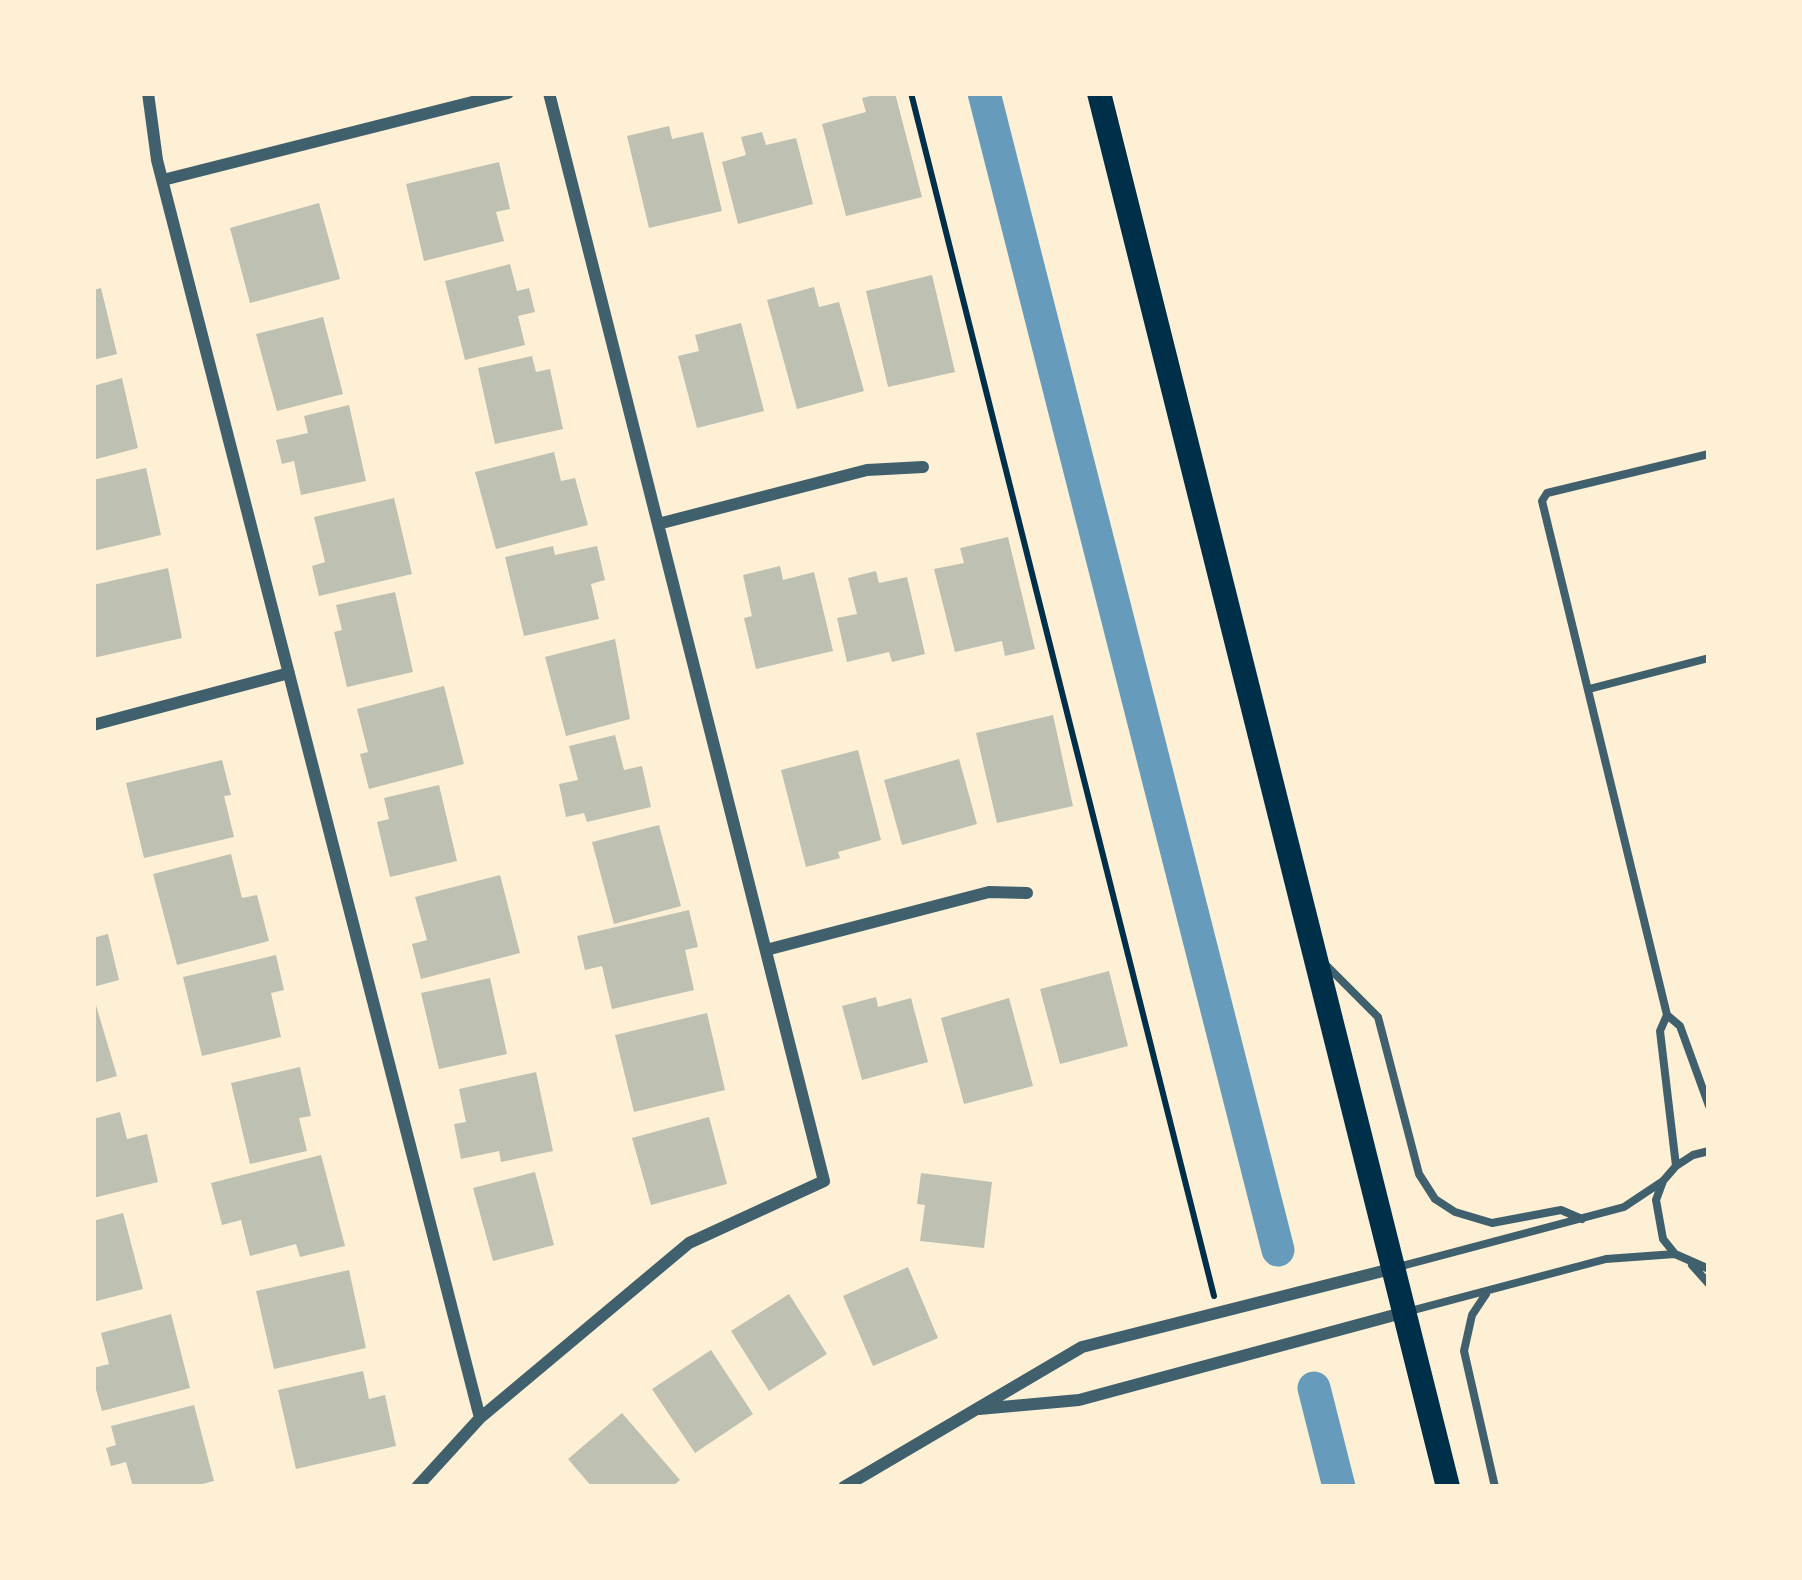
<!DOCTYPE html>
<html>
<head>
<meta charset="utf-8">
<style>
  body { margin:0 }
  #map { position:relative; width:1802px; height:1580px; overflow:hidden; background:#fdf0d5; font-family:"Crimson Pro",serif }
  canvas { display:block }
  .frame { position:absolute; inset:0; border:96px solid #fdf0d5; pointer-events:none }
</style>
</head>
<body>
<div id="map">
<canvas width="1802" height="1580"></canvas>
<div class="frame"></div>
</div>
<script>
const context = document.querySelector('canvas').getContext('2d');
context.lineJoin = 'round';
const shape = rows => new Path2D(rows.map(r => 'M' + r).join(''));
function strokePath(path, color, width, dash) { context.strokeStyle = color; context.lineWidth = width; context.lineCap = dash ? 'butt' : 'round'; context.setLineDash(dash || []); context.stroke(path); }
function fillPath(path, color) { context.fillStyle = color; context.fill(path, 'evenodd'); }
strokePath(shape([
  [984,93,1278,1250],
  [1314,1388,1339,1487]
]), '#669bbc', 33);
fillPath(shape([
  [882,93,895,93,922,197,846,216,822,124,866,112,862,98],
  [669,126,672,139,703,132,722,211,649,228,627,136],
  [762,132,766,145,796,138,813,204,738,224,722,162,746,155,741,137],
  [499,162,510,209,496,212,504,241,424,261,406,184],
  [319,203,340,279,250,303,230,228],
  [510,264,517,291,529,288,535,312,518,316,525,345,465,360,445,281],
  [932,275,955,372,888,387,866,291],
  [814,287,819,307,839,302,864,391,797,409,767,300],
  [101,288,117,354,93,360,93,290],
  [323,317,343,394,277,411,256,334],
  [741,323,764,411,697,428,678,356,699,351,695,335],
  [532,356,536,372,550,369,563,429,495,444,478,368],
  [122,378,138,448,93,460,93,386],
  [349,405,366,481,301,495,294,461,282,464,276,440,308,433,304,416],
  [554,452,561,481,575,478,588,525,496,549,475,472],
  [146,468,161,535,93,551,93,480],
  [394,498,412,574,319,596,312,566,325,562,314,517],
  [1008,537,1035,649,1005,656,1002,641,955,652,934,569,964,563,960,548],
  [553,546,555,555,597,546,605,580,591,584,599,619,524,636,505,557],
  [780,566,783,580,814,572,833,651,756,669,744,618,752,616,743,575],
  [168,568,182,638,93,658,93,585],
  [876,571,879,583,907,577,925,654,892,662,889,652,847,662,837,618,857,614,848,578],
  [395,592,413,672,347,687,334,632,342,630,336,605],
  [615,639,630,719,566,736,545,657],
  [444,686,464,764,369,789,360,754,368,752,357,709],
  [1053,715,1073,806,997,823,976,733],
  [615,735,624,770,642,766,651,807,587,822,584,813,566,817,559,784,578,780,569,746],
  [858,750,881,840,838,852,840,858,806,867,781,770],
  [959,759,977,824,902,845,884,780],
  [222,760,231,795,224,796,234,837,144,858,126,783],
  [439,785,457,861,390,877,377,822,389,819,384,798],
  [659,825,681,906,614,924,592,842],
  [231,854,242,898,257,895,269,941,177,965,153,874],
  [500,875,520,953,421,979,412,944,427,940,415,897],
  [689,910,698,947,685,950,694,990,612,1009,602,966,585,970,577,936],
  [108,934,119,980,93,987,93,938],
  [276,955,284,990,271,993,281,1037,202,1056,183,977],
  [1109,971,1128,1046,1060,1064,1040,989],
  [490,978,507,1054,439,1069,421,993],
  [93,995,117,1076,93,1083],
  [876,997,878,1007,911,998,928,1062,862,1080,842,1006],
  [1009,998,1033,1086,964,1104,941,1018],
  [707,1013,725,1090,634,1112,615,1035],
  [300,1067,311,1116,299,1118,307,1151,250,1164,231,1083],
  [536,1072,553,1151,501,1162,499,1151,461,1159,454,1124,466,1122,459,1089],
  [120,1112,127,1139,147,1134,158,1182,93,1198,93,1119],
  [709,1117,727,1184,651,1205,632,1138],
  [321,1155,345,1246,300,1257,296,1244,250,1256,241,1220,222,1225,211,1183],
  [535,1172,554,1245,493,1261,473,1188],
  [921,1173,992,1182,984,1248,920,1241,925,1205,917,1204],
  [123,1213,143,1289,93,1302,93,1221],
  [908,1267,938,1338,873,1366,843,1296],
  [349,1270,366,1348,274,1369,256,1291],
  [789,1294,827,1354,769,1391,731,1331],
  [171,1314,190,1388,102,1411,93,1379,93,1368,109,1364,101,1333],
  [711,1350,753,1414,695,1453,652,1389],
  [363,1371,369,1399,385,1395,396,1446,296,1469,278,1390],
  [194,1405,214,1481,191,1487,133,1487,126,1462,111,1466,106,1448,116,1445,111,1426],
  [622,1413,680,1480,672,1487,592,1487,568,1459]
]), '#bec0b2');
strokePath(shape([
  [911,93,1214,1296]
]), '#003049', 6);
strokePath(shape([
  [1709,454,1547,493,1542,501,1667,1015,1680,1026,1709,1106],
  [1589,689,1709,658],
  [1324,963,1378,1017,1419,1174,1435,1199,1455,1212,1492,1223,1561,1210,1582,1219],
  [1667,1015,1660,1031,1676,1166],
  [1709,1151,1693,1155,1676,1166,1663,1181,1656,1200,1663,1239,1675,1254,1709,1269],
  [1692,1265,1709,1284],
  [1398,1267,1624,1207,1663,1181],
  [1486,1294,1472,1315,1464,1351,1495,1487],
  [1410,1311,1606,1259,1675,1254]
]), '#3f606c', 8);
strokePath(shape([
  [148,93,157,160,480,1418],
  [163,180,508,93],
  [658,524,867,470,923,467],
  [93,725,289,673],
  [766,950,989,892,1027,893],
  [979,1409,1079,1400,1402,1313],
  [417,1487,480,1418,689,1243,824,1181,549,93],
  [844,1487,1082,1347,1391,1269]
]), '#3f606c', 12);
strokePath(shape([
  [1099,93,1448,1487]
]), '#003049', 24);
</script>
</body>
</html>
